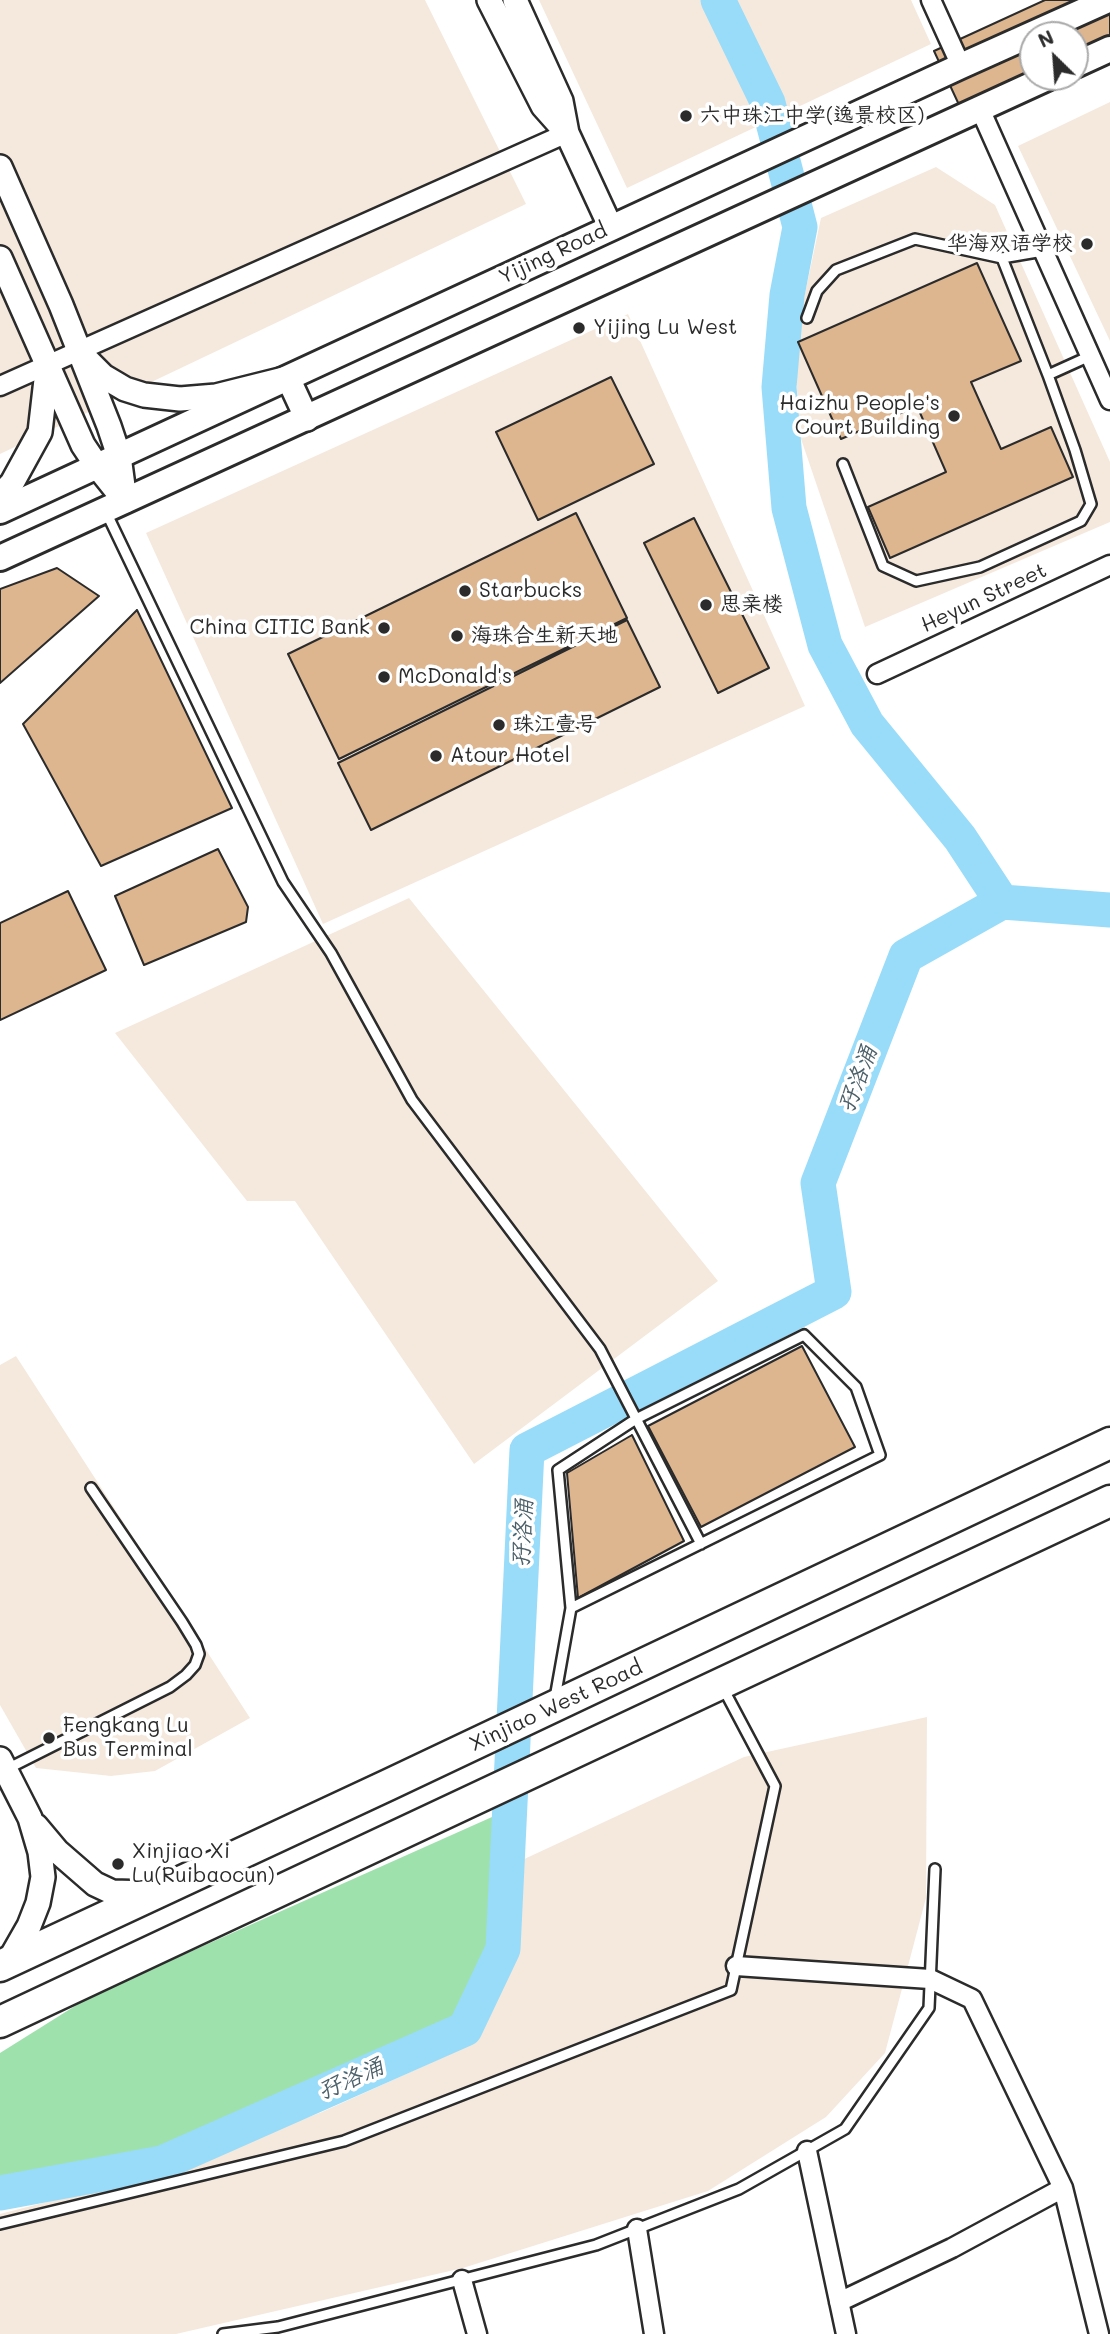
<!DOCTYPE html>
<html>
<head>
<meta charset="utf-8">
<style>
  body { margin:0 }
  #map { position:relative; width:1110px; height:2334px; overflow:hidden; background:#fff; font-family:Mali,sans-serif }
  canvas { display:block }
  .north { position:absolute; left:1019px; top:21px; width:70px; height:70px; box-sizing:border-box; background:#fff; border:2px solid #aaa; border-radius:50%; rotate:335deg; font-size:19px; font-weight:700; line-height:28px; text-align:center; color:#2b2b2b }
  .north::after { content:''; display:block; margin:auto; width:24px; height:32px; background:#2b2b2b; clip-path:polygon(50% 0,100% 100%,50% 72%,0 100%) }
</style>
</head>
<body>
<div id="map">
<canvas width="1110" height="2334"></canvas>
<div class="north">N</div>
</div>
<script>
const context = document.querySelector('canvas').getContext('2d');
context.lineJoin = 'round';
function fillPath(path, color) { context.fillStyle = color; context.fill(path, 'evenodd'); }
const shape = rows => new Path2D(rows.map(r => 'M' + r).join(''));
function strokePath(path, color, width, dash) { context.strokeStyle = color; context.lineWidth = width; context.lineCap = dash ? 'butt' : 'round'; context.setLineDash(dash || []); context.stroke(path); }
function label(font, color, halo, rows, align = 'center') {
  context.font = font + ' Mali,"LXGW WenKai TC",sans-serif'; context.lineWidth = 7; context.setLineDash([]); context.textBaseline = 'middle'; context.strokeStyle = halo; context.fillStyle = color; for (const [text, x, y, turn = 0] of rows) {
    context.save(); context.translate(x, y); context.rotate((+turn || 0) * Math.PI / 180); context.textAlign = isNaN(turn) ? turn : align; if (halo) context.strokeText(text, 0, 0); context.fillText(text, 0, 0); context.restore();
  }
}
fillPath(shape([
  [0,0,425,0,526,204,0,454],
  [539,0,911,0,931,44,627,188],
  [1110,102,1110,341,1018,146],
  [936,167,995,205,1110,462,1110,522,865,627,800,436,794,345,821,218],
  [628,314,805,706,323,924,146,533],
  [409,898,718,1281,474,1464,295,1201,247,1201,115,1033],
  [16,1356,250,1718,155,1771,111,1776,36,1768,0,1705,0,1365],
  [927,1717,926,1898,885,2053,826,2117,708,2191,463,2268,176,2334,0,2334,0,2214,167,2171,322,2112,446,2056,508,1964,520,1861,744,1757]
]), '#f5e9dd');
fillPath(shape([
  [492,1817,492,1949,450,2022,166,2149,0,2200,0,2053,91,1996]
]), '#9ee1ad');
strokePath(shape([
  [718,0,768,103,800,227,787,295,779,387,789,508,825,645,867,724,960,838,1002,902],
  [0,2193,162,2163,465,2029,503,1949,527,1450,834,1292,818,1183,906,956,1002,902,1110,910]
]), '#98dcfa', 35);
const building = shape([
  [1045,0,1110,0,1110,56,1075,72,1075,35,1033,35,1033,77,1064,77,967,122,934,51,1045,0],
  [977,263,1021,361,971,382,1001,449,1051,427,1073,477,890,558,868,507,946,472,917,406,841,439,798,342,977,263],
  [611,377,654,464,538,520,496,432,611,377],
  [576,513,627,618,339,759,288,654,576,513],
  [694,518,769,668,718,693,644,543,694,518],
  [57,568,99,596,0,683,0,589,57,568],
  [137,610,232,808,101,866,23,724,137,610],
  [627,620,660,687,371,830,338,763,627,620],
  [218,849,248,907,246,922,144,965,115,896,218,849],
  [68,891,106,970,0,1020,0,923,68,891],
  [802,1346,855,1447,701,1527,648,1426,802,1346],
  [632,1435,684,1541,578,1598,567,1473,632,1435]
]);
fillPath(building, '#ddb58e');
strokePath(building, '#2b2b2b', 2);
const service = shape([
  [1002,258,1048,375],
  [807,318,817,291,836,270,915,239,1002,258,1043,251],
  [843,464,883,566,916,581,980,567,1081,521,1091,504,1075,450,1048,375,1090,356],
  [106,512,283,882,331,953,412,1100,600,1349,701,1544],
  [555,1698,571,1608,880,1455,856,1387,804,1335,636,1419,558,1470,571,1608],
  [7,1769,170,1687,186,1675,195,1665,199,1654,196,1645,182,1622,91,1488],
  [0,2224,344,2141,731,1990,775,1786,723,1688],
  [223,2334,278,2327,596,2245,739,2189,845,2129,929,2008,935,1869]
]);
const minor = shape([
  [931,0,961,66],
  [980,109,1110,400],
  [0,386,567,133],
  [877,674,1110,565],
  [736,1966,930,1979,972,1999,1063,2188,1099,2334],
  [807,2151,846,2334],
  [637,2229,654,2334],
  [462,2280,477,2334],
  [839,2302,952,2248,1063,2188]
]);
const tertiary = shape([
  [489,0,543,106,567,133],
  [515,0,561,101,567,133,611,228],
  [0,167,61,305,109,426,119,456,125,501],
  [0,258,83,445,97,466,125,501],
  [85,358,103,376,125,389,144,395,180,399,216,396,288,378,307,419],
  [0,496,12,483,40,432,47,371],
  [0,1759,30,1818,40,1852,43,1877,38,1903,29,1926,9,1961],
  [36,1826,57,1851,95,1884,112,1892,151,1893]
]);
const secondary = shape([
  [1075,65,1110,49],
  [0,511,961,66,1108,0],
  [0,558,1049,77]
]);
const trunk = shape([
  [0,1966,388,1785,1110,1443],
  [0,2022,1110,1501]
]);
strokePath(service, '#2b2b2b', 14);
strokePath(minor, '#2b2b2b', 23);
strokePath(tertiary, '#2b2b2b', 28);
strokePath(secondary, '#2b2b2b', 30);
strokePath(trunk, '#2b2b2b', 35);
strokePath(service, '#fff', 9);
strokePath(minor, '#fff', 18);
strokePath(tertiary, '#fff', 23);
strokePath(secondary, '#fff', 24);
strokePath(trunk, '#fff', 30);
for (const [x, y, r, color] of [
  [686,116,7,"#2b2b2b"],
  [1087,244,7,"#2b2b2b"],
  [579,328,7,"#2b2b2b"],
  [954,416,7,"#2b2b2b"],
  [465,591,7,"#2b2b2b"],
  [706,605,7,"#2b2b2b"],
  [384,628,7,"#2b2b2b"],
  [457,636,7,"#2b2b2b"],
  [384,677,7,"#2b2b2b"],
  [499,725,7,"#2b2b2b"],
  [436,756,7,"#2b2b2b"],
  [49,1738,7,"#2b2b2b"],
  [118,1864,7,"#2b2b2b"]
]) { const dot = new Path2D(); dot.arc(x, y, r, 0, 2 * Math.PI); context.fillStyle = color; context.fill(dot); strokePath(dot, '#fff', 2.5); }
label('21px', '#2b2b2b', '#fff', [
  ["六中珠江中学(逸景校区)",700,116],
  ["华海双语学校",1073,244,"right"],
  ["Yijing Lu West",593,328],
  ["Haizhu People's",940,404,"right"],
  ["Court Building",940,428,"right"],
  ["Starbucks",479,591],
  ["思亲楼",720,605],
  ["China CITIC Bank",370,628,"right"],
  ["海珠合生新天地",471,636],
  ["McDonald's",398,677],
  ["珠江壹号",513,725],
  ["Atour Hotel",450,756],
  ["Fengkang Lu",63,1726],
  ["Bus Terminal",63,1750],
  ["Xinjiao Xi",132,1852],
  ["Lu(Ruibaocun)",132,1876]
], 'left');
label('21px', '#2b2b2b', '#fff', [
  ["Yijing Road",553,254,-25],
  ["Heyun Street",984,598,-25],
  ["Xinjiao West Road",556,1706,-25]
]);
label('italic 23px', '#4c6069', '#fff', [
  ["孖洛涌",858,1079,-69],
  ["孖洛涌",523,1533,-87],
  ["孖洛涌",351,2079,-24]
]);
</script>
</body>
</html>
